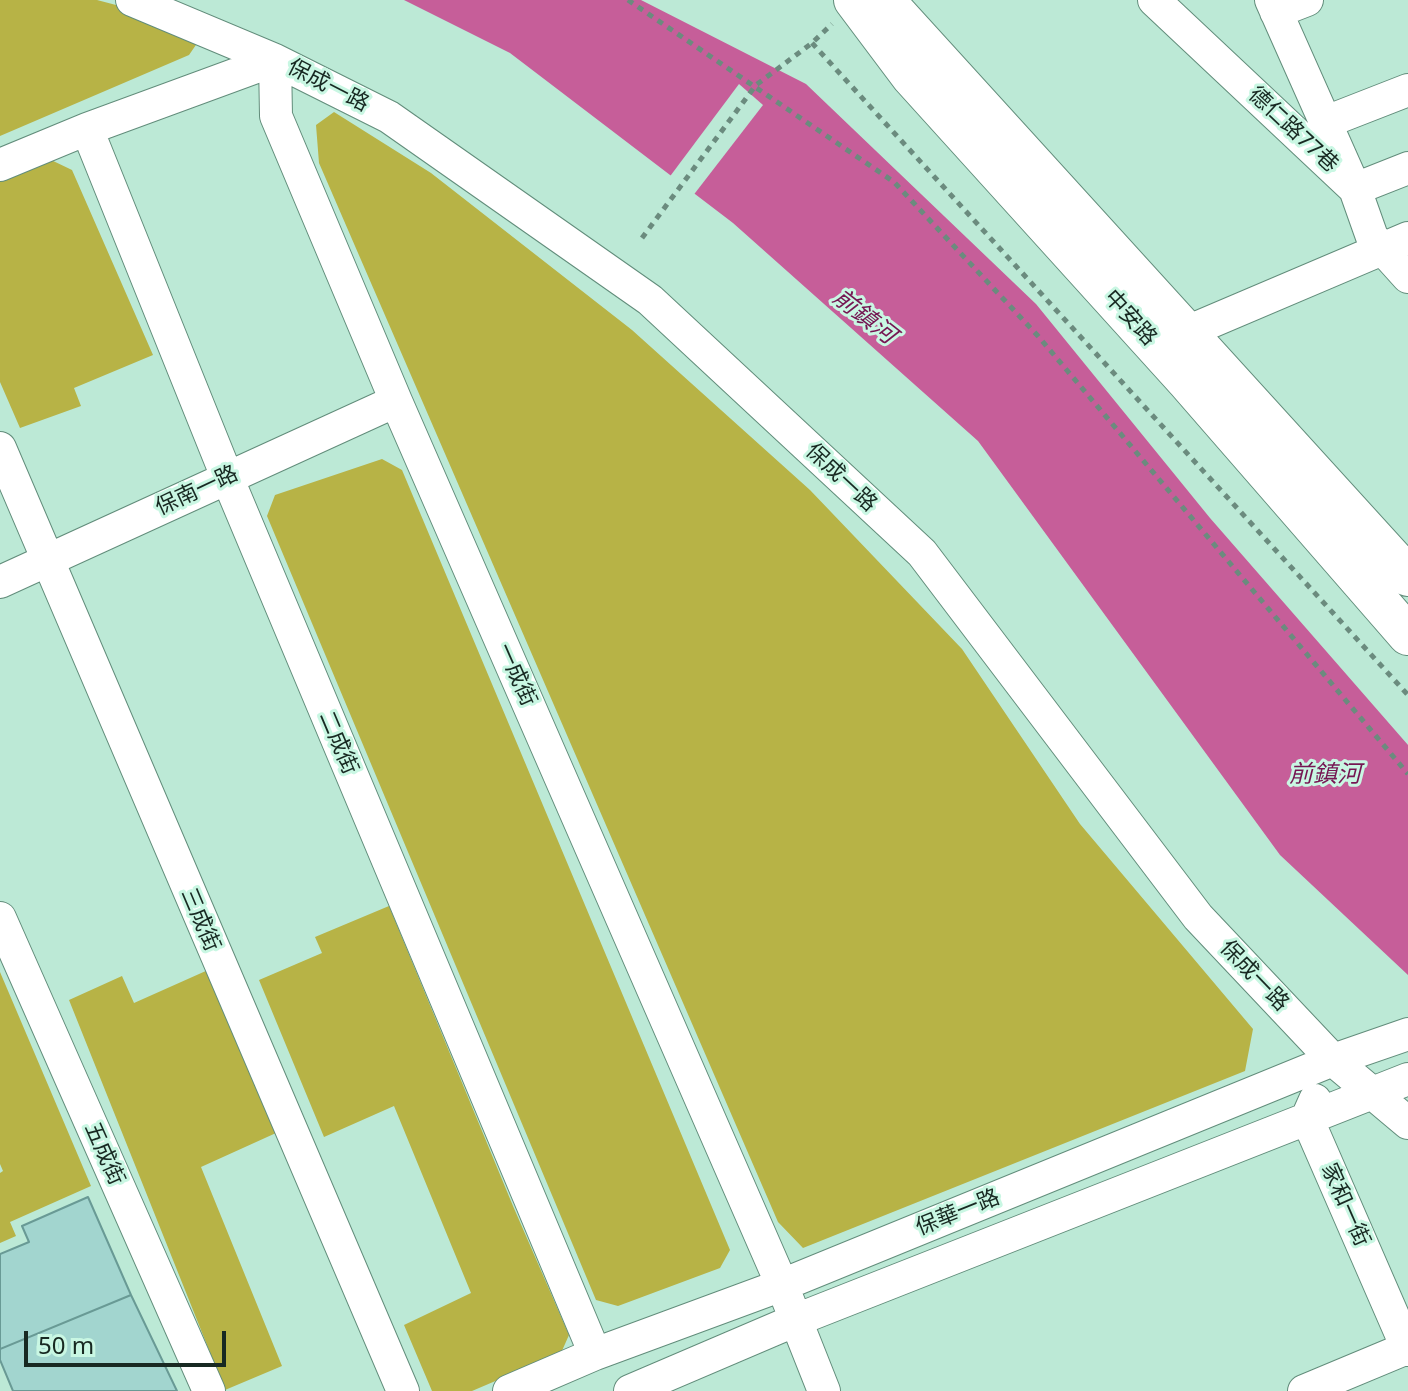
<!DOCTYPE html>
<html>
<head>
<meta charset="utf-8">
<style>
  body { margin:0 }
  #map { position:relative; width:1408px; height:1391px; overflow:hidden; background:#bce9d6; font-family:"Noto Sans",sans-serif }
  canvas { display:block }
  .scale { position:absolute; left:24px; top:1331px; width:202px; height:36px; box-sizing:border-box; border:4px solid #182922; border-top:0; padding-left:10px; font-size:24px; line-height:28px; white-space:nowrap; color:#182922; -webkit-text-stroke:6px #c9f7e3; paint-order:stroke }
</style>
</head>
<body>
<div id="map">
<canvas width="1408" height="1391"></canvas>
<div class="scale">50 m</div>
</div>
<script>
const context = document.querySelector('canvas').getContext('2d');
context.lineJoin = 'round';
function fillPath(path, color) { context.fillStyle = color; context.fill(path, 'evenodd'); }
const shape = rows => new Path2D(rows.map(r => 'M' + r).join(''));
function strokePath(path, color, width, dash) { context.strokeStyle = color; context.lineWidth = width; context.lineCap = dash ? 'butt' : 'round'; context.setLineDash(dash || []); context.stroke(path); }
function label(font, color, halo, rows, align = 'center') {
  context.font = font + ' "Noto Sans","Noto Sans TC",sans-serif'; context.lineWidth = 6; context.setLineDash([]); context.textBaseline = 'middle'; context.strokeStyle = halo; context.fillStyle = color; for (const [text, x, y, turn = 0] of rows) {
    context.save(); context.translate(x, y); context.rotate((+turn || 0) * Math.PI / 180); context.textAlign = isNaN(turn) ? turn : align; if (halo) context.strokeText(text, 0, 0); context.fillText(text, 0, 0); context.restore();
  }
}
fillPath(shape([
  [0,0,97,0,154,15,198,42,189,55,0,136],
  [334,112,431,173,632,330,810,490,962,649,1080,824,1253,1029,1245,1071,803,1248,778,1222,319,163,316,125],
  [49,159,72,170,153,355,74,388,81,406,20,428,0,382,0,178],
  [382,459,402,470,730,1250,720,1268,618,1306,596,1300,267,516,275,495],
  [389,906,513,1206,569,1335,561,1353,472,1391,432,1391,404,1325,471,1293,394,1106,324,1137,259,980,322,953,315,937],
  [208,970,276,1133,201,1167,282,1366,225,1390,69,1000,122,976,134,1003],
  [0,972,91,1186,10,1222,16,1236,0,1243,0,1173,3,1171,0,1164]
]), '#b7b346');
fillPath(shape([
  [404,0,641,0,806,84,1036,304,1210,518,1408,745,1408,975,1280,855,978,441,733,223,510,53]
]), '#c65e99');
fillPath(shape([
  [739,84,763,105,692,197,668,179]
]), '#bce9d6');
const building = shape([
  [88,1197,131,1295,0,1349,0,1254,29,1242,22,1226,88,1197],
  [131,1295,177,1391,13,1391,0,1360,0,1349,131,1295]
]);
fillPath(building, '#a2d5cf');
strokePath(building, '#699a95', 2);
const minor = shape([
  [132,0,275,60,389,117,650,300,922,553,1198,917,1333,1060,1408,1123],
  [1154,0,1355,189,1372,237,1408,277],
  [1271,0,1355,189,1408,168],
  [1276,12,1307,0],
  [1326,122,1408,90],
  [87,129,227,477,595,1354],
  [0,165,87,129,275,60,276,116,396,401,782,1285,824,1391],
  [1187,332,1408,238],
  [0,448,403,1391],
  [0,582,396,401],
  [0,918,209,1391],
  [1315,1100,1307,1118,1408,1350],
  [509,1391,595,1354,782,1285,1333,1060,1408,1034],
  [630,1391,796,1320,1408,1079],
  [1304,1391,1407,1348]
]);
const tertiary = shape([
  [854,0,911,76,1187,381,1408,635],
  [887,0,894,11,1408,576]
]);
strokePath(minor, '#628d7b', 34);
strokePath(tertiary, '#628d7b', 42);
strokePath(shape([
  [628,0,894,182,1038,336,1408,774],
  [812,43,1408,695],
  [642,238,756,85,812,43,832,24]
]), '#6b8b7e', 5, [6, 6]);
strokePath(minor, '#fff', 32);
strokePath(tertiary, '#fff', 40);
label('22px', '#182922', '#c9f7e3', [
  ["保成一路",328,86,27],
  ["德仁路77巷",1293,130,43],
  ["中安路",1130,318,48],
  ["保成一路",841,478,43],
  ["保南一路",197,491,-25],
  ["一成街",516,675,66],
  ["二成街",338,743,67],
  ["三成街",200,920,67],
  ["保成一路",1254,976,46],
  ["五成街",104,1154,66],
  ["家和一街",1345,1205,66],
  ["保華一路",958,1213,-22]
]);
label('italic 24px', '#751652', '#c9f7e3', [
  ["前鎮河",864,317,38],
  ["前鎮河",1325,775]
]);
</script>
</body>
</html>
